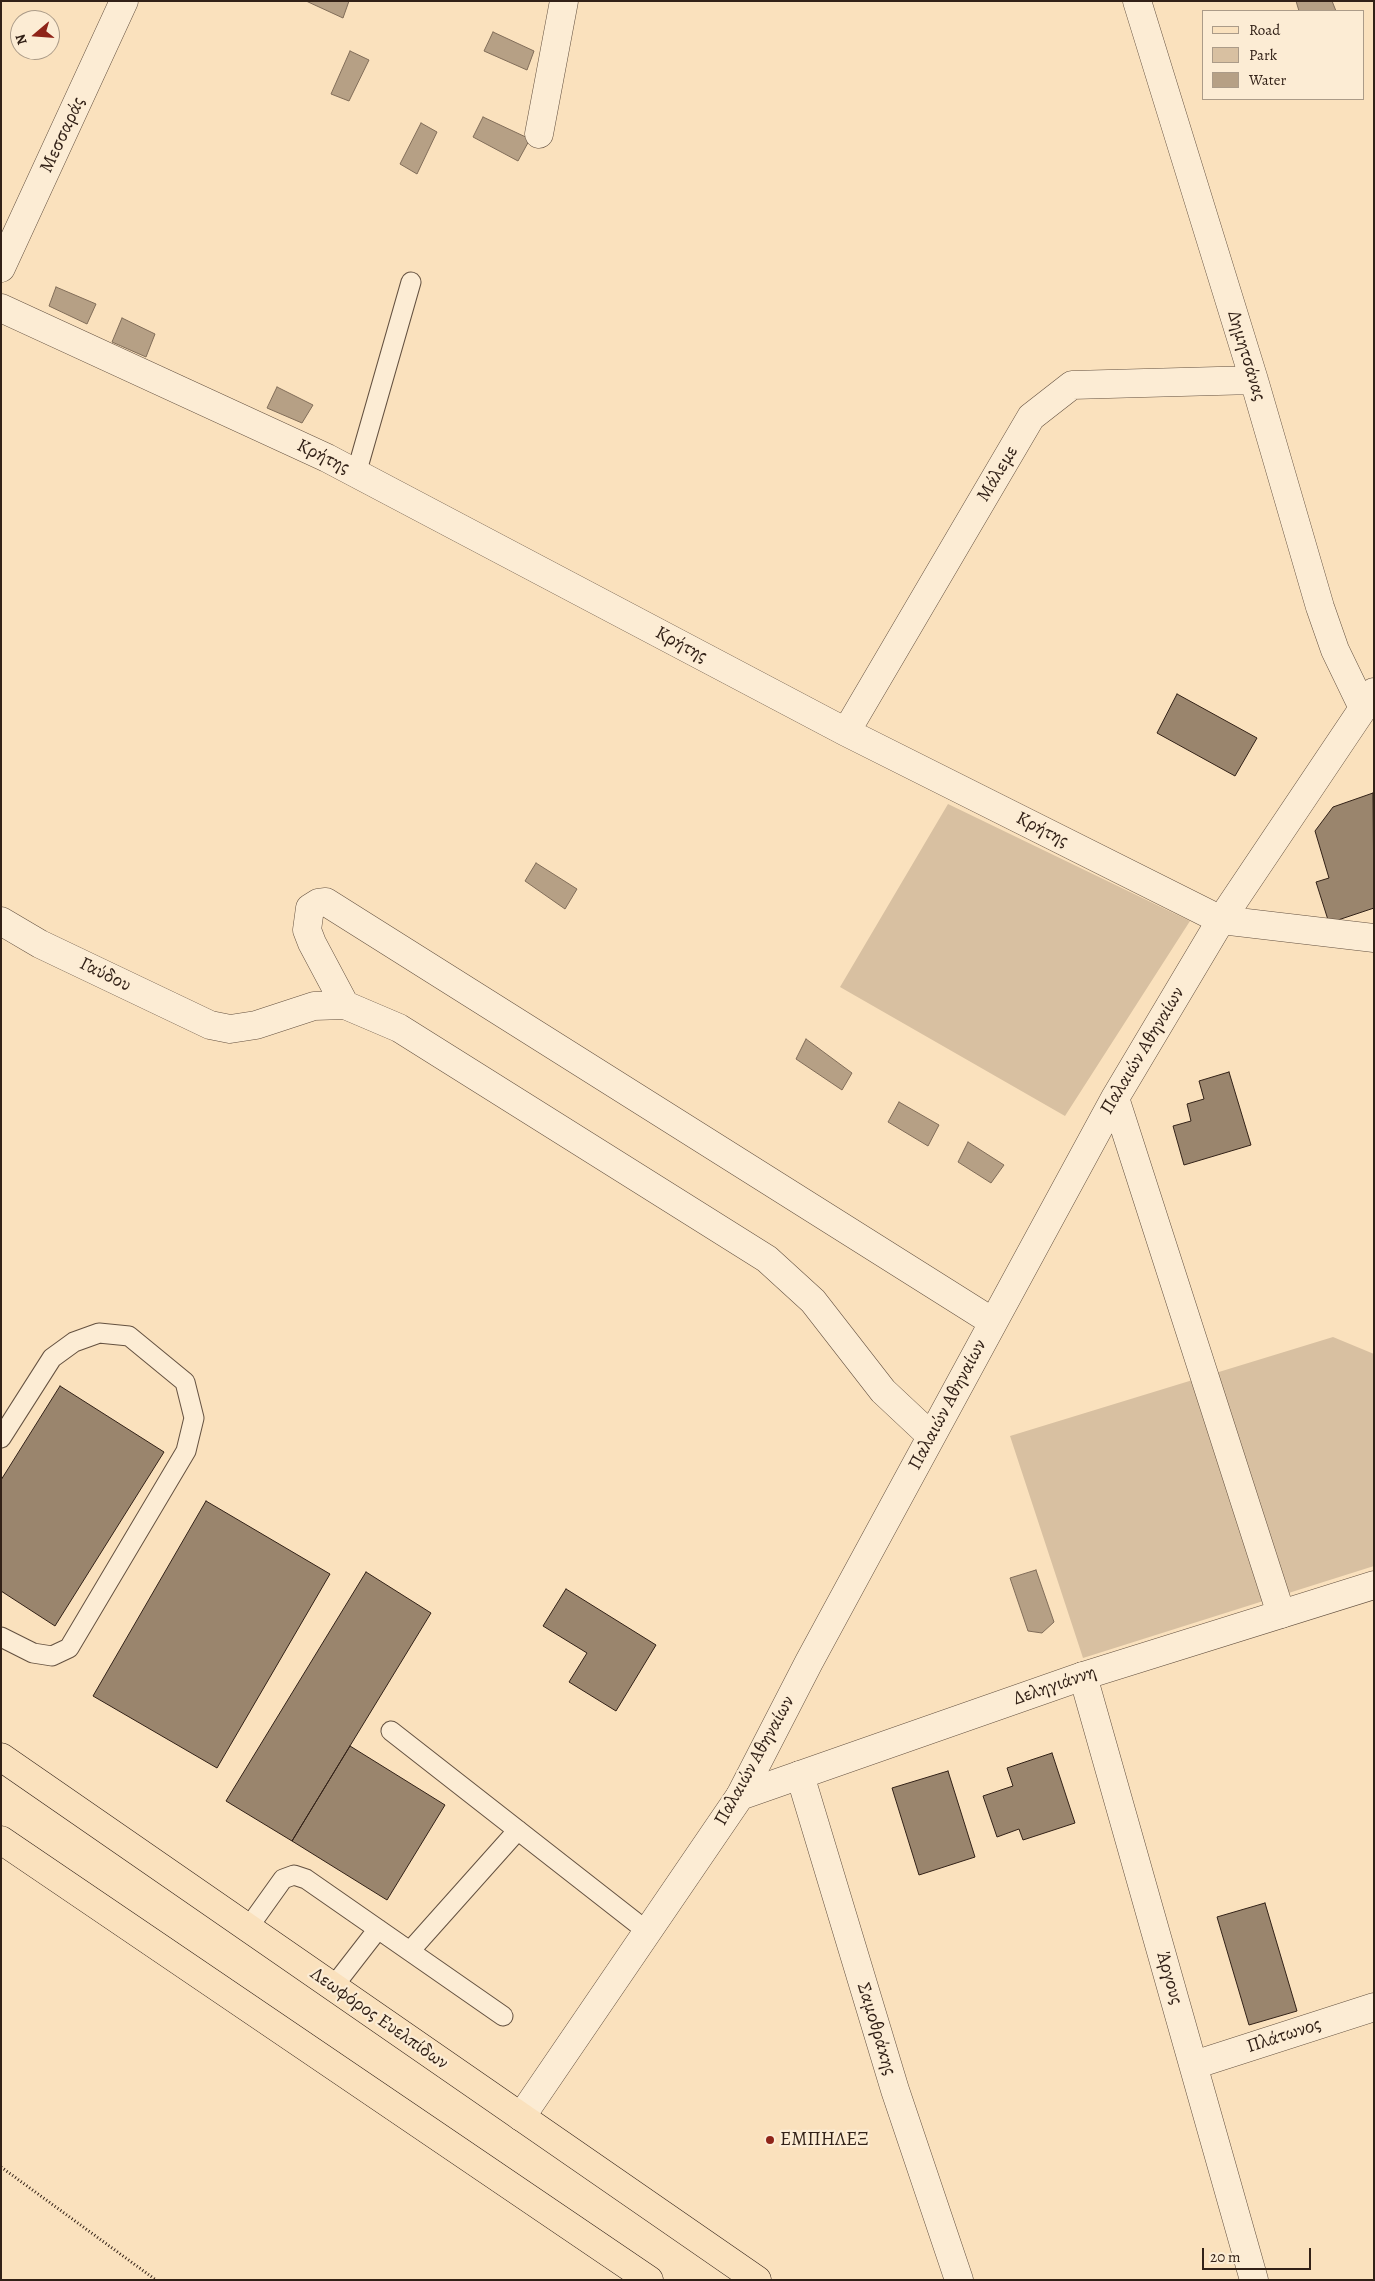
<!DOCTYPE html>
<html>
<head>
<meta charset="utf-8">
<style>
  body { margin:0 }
  #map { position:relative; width:1375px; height:2281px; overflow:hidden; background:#fae1bd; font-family:Alegreya,serif }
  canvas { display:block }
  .frame { position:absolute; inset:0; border:2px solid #322117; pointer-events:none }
  .legend { position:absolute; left:1202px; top:10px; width:162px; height:90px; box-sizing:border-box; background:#fcecd4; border:1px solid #ab9b88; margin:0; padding:6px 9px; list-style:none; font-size:15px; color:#322117 }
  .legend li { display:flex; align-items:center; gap:10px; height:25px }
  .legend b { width:25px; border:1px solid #ab9b88 }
  .north { position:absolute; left:10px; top:10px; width:50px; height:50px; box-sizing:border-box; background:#fcecd4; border:1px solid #ab9b88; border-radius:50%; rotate:252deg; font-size:14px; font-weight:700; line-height:20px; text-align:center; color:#322117 }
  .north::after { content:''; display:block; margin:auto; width:18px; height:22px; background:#8f2418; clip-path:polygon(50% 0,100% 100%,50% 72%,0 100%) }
  .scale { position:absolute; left:1202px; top:2248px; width:109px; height:22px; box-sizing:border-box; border:2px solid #322117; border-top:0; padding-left:6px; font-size:15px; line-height:18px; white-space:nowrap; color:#322117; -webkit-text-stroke:4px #fcecd4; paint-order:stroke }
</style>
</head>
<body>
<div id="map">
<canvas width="1375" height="2281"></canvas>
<div class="frame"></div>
<ul class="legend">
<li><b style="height:6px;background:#fae1bd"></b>Road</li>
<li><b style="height:14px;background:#d8c0a1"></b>Park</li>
<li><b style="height:14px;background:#b6a085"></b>Water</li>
</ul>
<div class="north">N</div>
<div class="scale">20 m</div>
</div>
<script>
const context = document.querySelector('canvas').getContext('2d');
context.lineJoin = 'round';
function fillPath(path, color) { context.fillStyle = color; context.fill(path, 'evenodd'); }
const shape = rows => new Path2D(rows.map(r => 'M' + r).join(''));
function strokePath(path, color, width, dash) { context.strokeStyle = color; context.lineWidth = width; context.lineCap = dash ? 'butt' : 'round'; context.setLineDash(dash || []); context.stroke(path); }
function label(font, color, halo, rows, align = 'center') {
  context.font = font + ' Alegreya,serif'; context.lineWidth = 4.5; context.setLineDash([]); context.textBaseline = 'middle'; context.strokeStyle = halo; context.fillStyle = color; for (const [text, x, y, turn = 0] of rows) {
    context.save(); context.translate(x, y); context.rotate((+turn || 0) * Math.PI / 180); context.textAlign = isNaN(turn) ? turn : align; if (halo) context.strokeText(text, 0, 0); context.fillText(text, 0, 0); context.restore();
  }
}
fillPath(shape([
  [948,804,1190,921,1065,1116,840,987],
  [1333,1337,1374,1354,1374,1566,1083,1658,1010,1436]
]), '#d8c0a1');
const water = shape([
  [306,1,349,1,343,18,306,1],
  [1296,1,1332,1,1336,11,1299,11,1296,1],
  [493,32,534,51,527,70,484,51,493,32],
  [350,51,369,60,349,101,331,94,350,51],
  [483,117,530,139,518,161,473,137,483,117],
  [421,123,437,132,417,174,400,164,421,123],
  [56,287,96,304,87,324,49,306,56,287],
  [122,318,155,334,146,357,112,342,122,318],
  [277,387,313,405,302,423,267,408,277,387],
  [536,863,577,889,565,909,525,881,536,863],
  [806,1039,852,1073,842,1090,796,1059,806,1039],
  [899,1102,939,1125,928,1146,888,1122,899,1102],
  [968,1142,1004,1165,991,1183,958,1162,968,1142],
  [1036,1570,1054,1622,1042,1633,1028,1631,1010,1578,1036,1570]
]);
fillPath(water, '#b6a085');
strokePath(water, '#816d59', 1);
const building = shape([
  [1177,694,1257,738,1235,776,1157,733,1177,694],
  [1373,793,1374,908,1329,923,1316,882,1329,878,1315,831,1333,807,1373,793],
  [1229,1072,1251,1145,1184,1165,1173,1126,1191,1121,1187,1104,1204,1099,1199,1081,1229,1072],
  [60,1386,164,1452,55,1626,1,1591,1,1480,60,1386],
  [206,1501,330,1574,217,1768,93,1696,206,1501],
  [366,1572,431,1613,292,1841,226,1801,366,1572],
  [566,1589,656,1645,616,1711,569,1682,587,1653,543,1626,566,1589],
  [350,1746,445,1805,387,1900,292,1841,350,1746],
  [1052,1753,1075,1823,1023,1840,1019,1829,997,1837,983,1796,1013,1786,1007,1768,1052,1753],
  [948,1771,975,1857,919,1875,892,1788,948,1771],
  [1265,1903,1297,2011,1249,2025,1217,1917,1265,1903]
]);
fillPath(building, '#9a856d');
strokePath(building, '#322117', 1);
const service = shape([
  [356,474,411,282],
  [1,1438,52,1358,74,1342,99,1333,129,1336,185,1382,194,1418,186,1451,69,1648,52,1656,33,1653,1,1637],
  [391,1731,648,1932],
  [248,1928,283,1879,294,1875,306,1879,503,2016],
  [410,1951,518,1830],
  [333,1987,378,1929]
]);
const minor = shape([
  [1137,1,1254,380,1320,607,1335,650,1363,708],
  [539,134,564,1],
  [1,268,124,1],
  [1,308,327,458,846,732,1221,920,1374,938],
  [846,732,1031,417,1072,385,1254,380],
  [1,921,40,944,210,1025,230,1029,256,1025,314,1006,345,1005,399,1028,767,1259,813,1301,883,1391,931,1436],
  [345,1005,312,943,307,930,310,908,318,903,326,902,993,1322],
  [1115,1098,1281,1614],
  [1083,1676,1254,2280],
  [800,1775,895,2090,959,2280],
  [740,1796,809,1662,1115,1098,1221,920,1374,692],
  [1194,2065,1374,2007]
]);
const tertiary = shape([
  [521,2117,740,1796,1083,1676,1374,1585]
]);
const primary = shape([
  [1,1757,757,2280],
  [1,1840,649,2280]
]);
strokePath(service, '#645140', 21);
strokePath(minor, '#645140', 29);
strokePath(tertiary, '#645140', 29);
strokePath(primary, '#322117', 29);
strokePath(shape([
  [1,2167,156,2280]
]), '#322117', 3, [1, 2.5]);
strokePath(service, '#fcecd4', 19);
strokePath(minor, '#fcecd4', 28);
strokePath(tertiary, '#fcecd4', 28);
strokePath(primary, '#fae1bd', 28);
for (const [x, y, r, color] of [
  [770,2140,5,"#8f2418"]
]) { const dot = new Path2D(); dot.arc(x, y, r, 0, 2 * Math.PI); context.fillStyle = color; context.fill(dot); strokePath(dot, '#fcecd4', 2); }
label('19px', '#322117', '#fcecd4', [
  ["Μεσσαράς",63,135,-65],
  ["Δημητσάνας",1246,356,73],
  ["Κρήτης",323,457,26],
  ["Μάλεμε",998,474,-59],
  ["Κρήτης",681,645,28],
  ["Κρήτης",1042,830,27],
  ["Γαύδου",105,975,26],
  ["Παλαιών Αθηναίων",1143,1051,-59],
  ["Παλαιών Αθηναίων",948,1405,-62],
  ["Δεληγιάννη",1055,1686,-19],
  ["Παλαιών Αθηναίων",755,1761,-61],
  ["Άργους",1169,1978,74],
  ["Λεωφόρος Ευελπίδων",379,2019,35],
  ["Σαμοθράκης",876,2029,73],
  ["Πλάτωνος",1284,2036,-18]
]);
label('19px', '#322117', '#fcecd4', [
  ["ΕΜΠΗΛΕΞ",780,2140]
], 'left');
</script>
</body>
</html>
